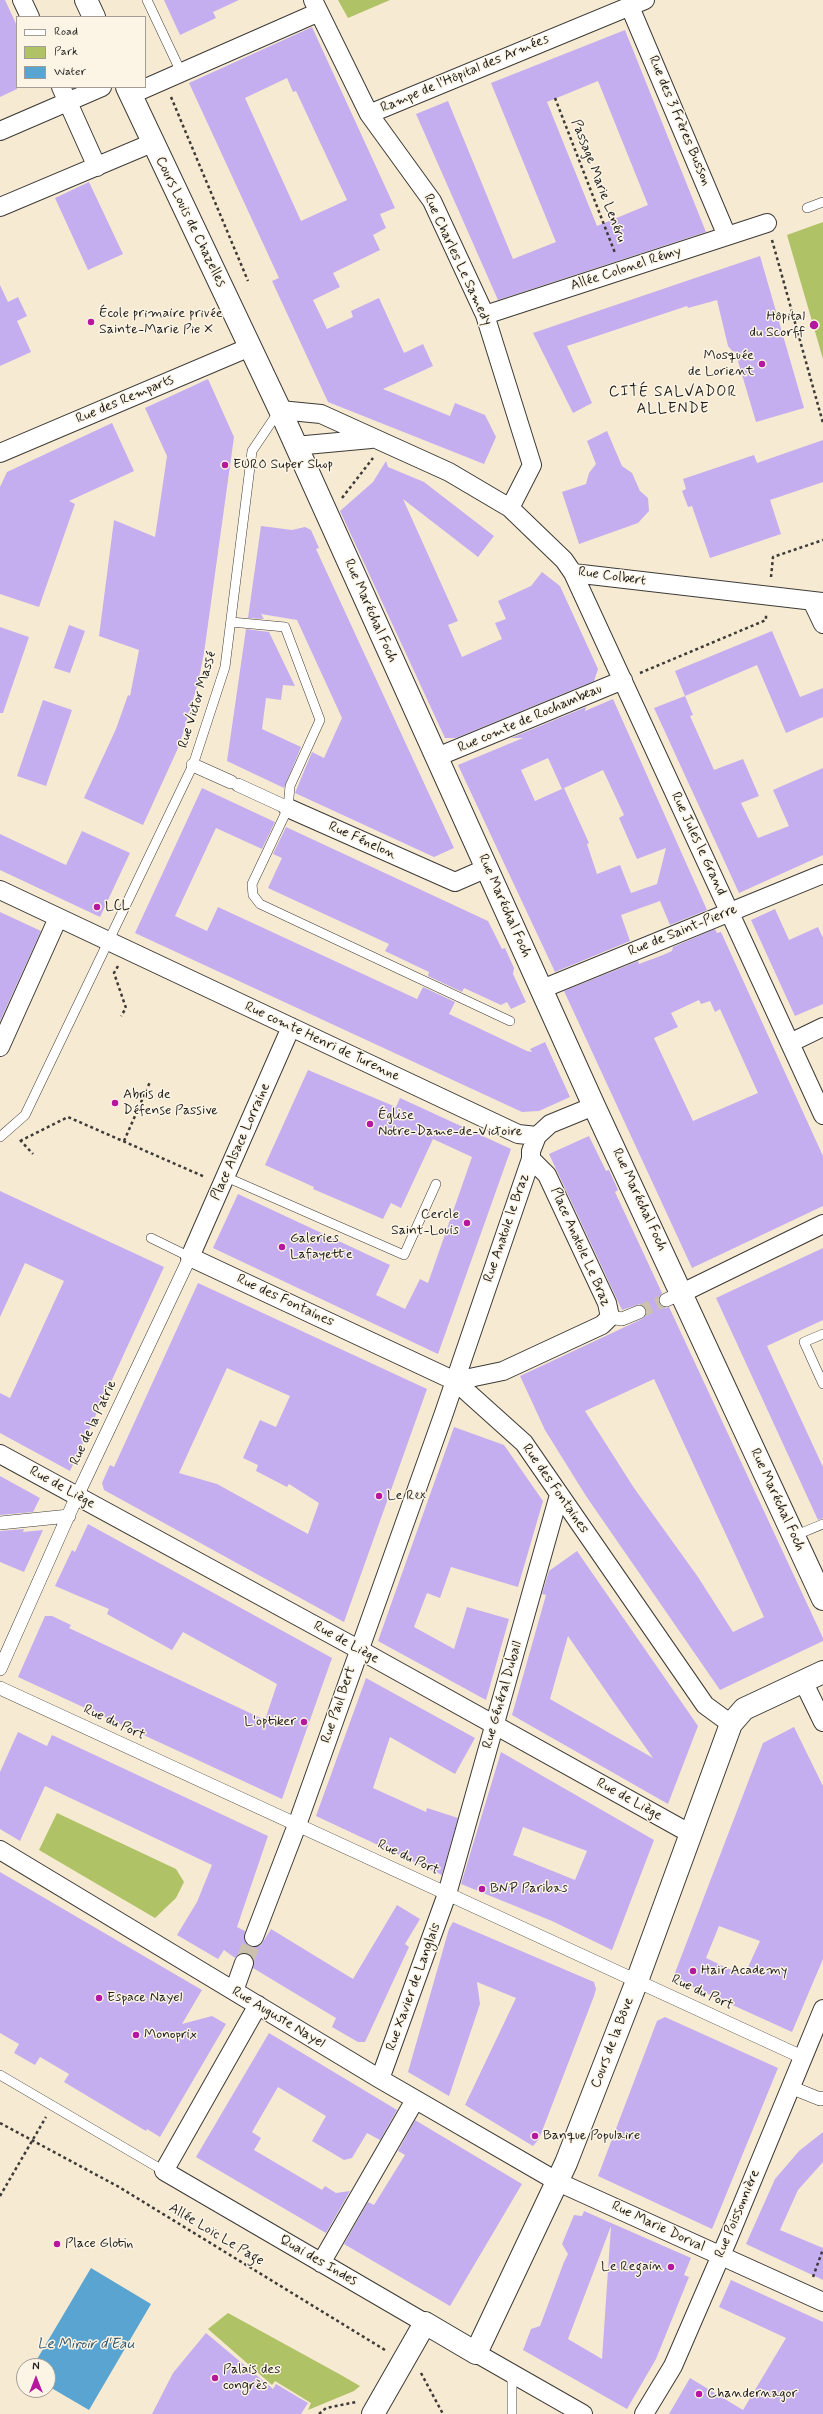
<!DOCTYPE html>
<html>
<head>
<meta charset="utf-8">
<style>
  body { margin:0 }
  #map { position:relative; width:823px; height:2414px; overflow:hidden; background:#f7ead2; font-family:Mynerve,sans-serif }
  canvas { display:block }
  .legend { position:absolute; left:16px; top:16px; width:130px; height:72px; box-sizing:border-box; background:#fcf5e5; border:1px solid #a29e95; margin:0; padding:5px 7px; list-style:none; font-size:12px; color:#1c1c1c }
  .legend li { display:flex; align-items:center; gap:8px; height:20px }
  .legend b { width:20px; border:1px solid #a29e95 }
  .north { position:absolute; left:16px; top:2358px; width:40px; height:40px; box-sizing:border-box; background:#fcf5e5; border:1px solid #a29e95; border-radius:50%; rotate:0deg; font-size:11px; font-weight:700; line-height:16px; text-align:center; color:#1c1c1c }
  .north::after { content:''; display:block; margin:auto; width:14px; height:18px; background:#b5179e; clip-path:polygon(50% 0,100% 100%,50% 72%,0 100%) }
</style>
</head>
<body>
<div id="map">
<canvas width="823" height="2414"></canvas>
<ul class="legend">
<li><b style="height:5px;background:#fff"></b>Road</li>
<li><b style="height:11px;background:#afc266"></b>Park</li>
<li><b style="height:11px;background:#59a4d1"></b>Water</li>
</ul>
<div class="north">N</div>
</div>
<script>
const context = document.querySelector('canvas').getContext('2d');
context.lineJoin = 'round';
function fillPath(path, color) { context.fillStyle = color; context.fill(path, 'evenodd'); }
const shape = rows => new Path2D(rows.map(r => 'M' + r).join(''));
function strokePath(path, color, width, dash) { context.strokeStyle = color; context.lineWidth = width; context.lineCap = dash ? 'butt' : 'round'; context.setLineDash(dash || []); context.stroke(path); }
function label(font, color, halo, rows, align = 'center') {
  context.font = font + ' Mynerve,sans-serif'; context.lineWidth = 3; context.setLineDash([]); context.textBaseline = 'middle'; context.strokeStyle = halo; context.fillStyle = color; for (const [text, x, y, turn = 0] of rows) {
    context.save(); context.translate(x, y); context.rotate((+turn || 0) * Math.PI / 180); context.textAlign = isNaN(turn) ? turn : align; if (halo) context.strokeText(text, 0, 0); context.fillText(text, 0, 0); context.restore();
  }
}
fillPath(shape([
  [338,0,390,0,348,18],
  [823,222,823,359,787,235],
  [57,1813,176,1869,184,1882,176,1898,155,1918,39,1850],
  [228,2313,341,2375,360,2386,354,2391,308,2410,311,2403,275,2381,272,2385,208,2329]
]), '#afc266');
fillPath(shape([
  [91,2268,151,2304,89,2410,48,2386,48,2366,33,2366]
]), '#59a4d1');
fillPath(shape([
  [0,0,5,0,17,26,17,89,0,97],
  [164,0,239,0,213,12,216,18,180,35],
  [312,27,395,208,380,214,386,228,373,235,380,250,333,273,340,287,313,300,327,329,353,317,351,311,379,298,404,353,423,344,433,366,383,389,450,416,455,403,485,415,496,437,484,464,328,402,272,281,279,278,189,83],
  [287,78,293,92,296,91,347,200,301,221,245,98],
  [625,30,706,232,498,300,416,114,448,101,513,259,556,242,491,83],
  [598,81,648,205,597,226,547,102],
  [89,182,123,254,88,270,55,198],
  [760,256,804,408,756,422,735,351,733,352,728,346,717,300,688,308,687,306,567,346,592,403,573,413,533,333],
  [0,285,8,302,18,297,27,316,17,321,31,352,0,366],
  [208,379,234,437,204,653,198,683,179,746,143,825,84,798,116,729,128,695,130,696,139,650,99,636,114,520,155,537,167,456,145,408],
  [112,423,134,471,69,501,75,504,39,607,0,594,0,487,7,472],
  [607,431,622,466,632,473,640,491,648,498,649,511,638,523,579,544,562,492,586,484,589,473,596,464,587,441],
  [823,440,823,482,770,500,781,534,710,558,692,506,688,507,682,491,686,489,683,479,754,455,757,463],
  [386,461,388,467,424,482,494,536,478,557,403,499,458,621,448,625,462,657,502,639,495,623,506,619,498,601,531,586,542,572,560,586,598,669,594,681,456,738,445,738,340,511,373,482],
  [261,526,292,530,305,527,311,530,319,548,316,549,454,848,434,857,295,793,312,752,324,758,342,718,297,620,261,614,264,619,248,618],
  [69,625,85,631,70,673,54,668],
  [0,627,29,637,3,713,0,713],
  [246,629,269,632,295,686,283,685,281,700,266,698,262,729,301,747,284,788,227,761],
  [772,631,800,697,823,688,823,717,786,733,757,665,685,696,675,671],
  [685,696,693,715,690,716,714,770,743,759,759,796,741,803,758,838,789,826,773,790,823,768,823,855,739,893,654,708],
  [613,699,707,910,670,925,660,901,621,915,630,941,555,972,458,765,523,738,511,738,586,707,585,711],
  [548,758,562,789,603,770,624,815,619,818,637,859,666,848,657,884,631,893,620,865,597,874,587,844,589,843,564,788,535,801,521,770],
  [43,700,72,710,46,786,17,776],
  [202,788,275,822,262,849,216,828,175,916,207,931,218,907,417,999,423,987,455,1002,449,1014,527,1051,532,1052,530,1049,545,1042,570,1097,539,1111,522,1112,135,933],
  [286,827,488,921,502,949,505,948,514,968,513,974,526,1002,511,1009,507,1002,501,1005,464,988,462,992,428,976,429,972,385,951,389,944,268,888,282,858,273,854],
  [82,831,130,853,100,917,0,870,0,834,66,865],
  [775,909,789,940,818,927,823,938,823,1004,795,1016,751,920],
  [0,912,41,931,0,1021],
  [715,929,717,933,721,932,823,1156,823,1206,692,1268,564,991,638,961,639,964,663,955,672,951,673,947],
  [699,1000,701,1004,710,1001,715,1012,720,1009,758,1093,693,1121,654,1038,678,1027,671,1013],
  [308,1070,396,1107,400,1098,511,1149,438,1354,213,1248,238,1194,390,1265,376,1295,405,1309,420,1279,428,1283,472,1157,433,1139,401,1208,391,1203,383,1219,313,1189,314,1187,265,1165],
  [589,1136,606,1171,609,1170,618,1190,615,1192,662,1293,658,1299,659,1304,665,1308,669,1307,823,1638,823,1641,720,1690,586,1496,545,1430,520,1376,642,1319,647,1313,644,1306,640,1304,622,1310,549,1154],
  [654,1379,764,1617,733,1632,698,1577,634,1488,585,1411],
  [0,1191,164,1267,70,1471,0,1433,0,1393,10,1398,64,1281,25,1263,0,1317],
  [823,1248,823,1320,767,1346,823,1467,823,1518,818,1520,716,1298],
  [198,1283,427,1389,344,1622,104,1490,102,1483,110,1465,114,1467],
  [227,1368,290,1396,276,1427,260,1420,243,1458,258,1465,256,1471,287,1487,289,1484,319,1503,308,1534,217,1484,179,1473],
  [454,1427,504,1445,543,1501,518,1587,451,1567,440,1598,427,1593,414,1627,454,1649,467,1607,509,1619,486,1700,378,1641],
  [0,1476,40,1498,33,1512,0,1515],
  [88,1524,332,1658,282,1799,18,1677,45,1616,52,1616,71,1625,69,1628,265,1720,277,1684,183,1632,172,1650,107,1614,109,1609,55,1586,72,1550,75,1552],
  [24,1529,23,1532,43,1530,24,1572,0,1562,0,1531],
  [577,1551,698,1726,668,1804,512,1715,546,1595,542,1594,549,1571],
  [568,1636,610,1697,653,1758,550,1699],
  [366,1678,475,1738,455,1774,390,1737,373,1788,426,1812,427,1808,458,1818,442,1875,316,1816],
  [794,1727,823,1786,823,1959,792,2032,673,1978,763,1743],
  [719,1926,760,1941,744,1976,706,1958],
  [18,1732,47,1746,52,1735,268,1836,237,1927,245,1931,244,1939,250,1947,261,1945,271,1929,353,1979,397,1905,420,1919,405,1944,409,1947,365,2042,358,2042,332,2027,336,2018,253,1968,254,1961,248,1953,242,1953,235,1958,224,1950,218,1959,177,1935,197,1902,212,1865,45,1786,20,1841,0,1829,0,1772],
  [501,1752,654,1840,612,1950,552,1921,461,1884],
  [523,1827,587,1851,575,1880,513,1855],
  [0,1872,202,1990,182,2024,212,2016,226,2024,160,2137,147,2129,146,2131,64,2082,69,2074,40,2057,35,2065,14,2053,19,2044,0,2033],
  [453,1922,594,1982,596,1989,594,1996,539,2139,533,2146,465,2105,516,1998,477,1982,480,2004,449,2096,408,2072,449,1929],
  [665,2017,778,2068,712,2229,598,2176,657,2021],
  [269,2033,397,2110,380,2140,367,2133,352,2158,344,2160,312,2141,326,2116,278,2087,252,2132,261,2138,254,2150,322,2190,325,2186,336,2193,350,2191,326,2233,196,2157],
  [415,2120,522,2184,450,2306,344,2244,368,2202,374,2205,405,2155,398,2151],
  [823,2132,823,2162,798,2190,780,2230,823,2248,823,2280,746,2244,775,2179,799,2151],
  [584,2211,691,2258,684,2275,689,2277,656,2359,627,2409,523,2350,531,2329,540,2326,564,2262,568,2254,562,2244,574,2215,582,2216],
  [611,2226,602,2359,568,2339],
  [731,2280,823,2322,823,2414,669,2414,690,2378,743,2410,786,2338,719,2307],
  [206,2333,273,2389,276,2384,308,2403,301,2414,152,2414,173,2373]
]), '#c4aeef');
strokePath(shape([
  [639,1312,666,1300]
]), '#cbc1ae', 13, [13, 6]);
strokePath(shape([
  [244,1963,254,1937]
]), '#cbc1ae', 18, [18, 9]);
const service = shape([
  [147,0,181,72],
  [807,208,823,202],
  [231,622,285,627,320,720,290,786,288,808,252,884,253,895,260,904,510,1021],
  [0,1137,25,1115,193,765,225,667,252,451,279,411],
  [226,1177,404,1255,436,1184],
  [151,1238,190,1257],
  [823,1334,804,1342,823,1384],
  [794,1536,823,1524],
  [0,2075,164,2171],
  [512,2374,512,2414]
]);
const pedestrian = shape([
  [193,765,231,782],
  [238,785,288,808],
  [666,1300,682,1293],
  [610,1317,622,1319,639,1312],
  [0,1523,69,1516],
  [0,1669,77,1496,190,1257],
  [0,1688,802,2057],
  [790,2087,820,2099,823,2098]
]);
const minor = shape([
  [22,0,30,17],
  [313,0,369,114,432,201,485,315,532,465,510,508],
  [630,7,727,236],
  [61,87,97,167],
  [130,95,319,12],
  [369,114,645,0],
  [0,131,102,87],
  [0,207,152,143],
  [485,315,767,223],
  [280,410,321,414,449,472,510,508,564,560,573,573,823,1115],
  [295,446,371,439],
  [0,453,250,347],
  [573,573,823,602],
  [812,601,823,624],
  [437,757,623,680],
  [288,808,455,882,487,868],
  [0,890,518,1134,537,1136],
  [542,989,823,874],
  [291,1027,190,1257,455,1381,524,1443,705,1705,731,1724],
  [790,1043,823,1027],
  [0,1047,58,918],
  [682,1293,823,1224],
  [455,1381,503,1371,602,1325,610,1317,607,1303,547,1175,531,1159],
  [0,1454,358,1649,691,1834],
  [803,1681,823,1722],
  [0,1850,380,2079,558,2182,823,2302],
  [254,1937,297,1825,444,1413,531,1159,531,1151,537,1136,550,1124,594,1106],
  [234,1991,244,1963],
  [258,2005,164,2171,425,2323],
  [380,2079,447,1894,559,1495],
  [321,2263,415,2100],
  [476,2353,583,2414],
  [644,2414,673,2366,728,2239,823,2009]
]);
const tertiary = shape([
  [86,0,94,17],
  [127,87,280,410,594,1106,823,1599],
  [373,2414,425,2323,476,2353,566,2163,637,1981,731,1724,744,1709,823,1672]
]);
strokePath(service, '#3d3b37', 10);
strokePath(pedestrian, '#3d3b37', 14);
strokePath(minor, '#3d3b37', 20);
strokePath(tertiary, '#3d3b37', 24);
strokePath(shape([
  [171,97,248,281],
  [555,98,615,253],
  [772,240,823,423],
  [342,498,373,458],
  [771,577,773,557,823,540],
  [640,673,766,620,766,614],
  [118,966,114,973,126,1008,121,1016],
  [20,1140,33,1154],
  [20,1141,68,1117,205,1177],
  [124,1141,150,1082],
  [0,2123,119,2187,385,2350],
  [0,2196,46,2117],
  [813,2277,823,2249],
  [421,2373,443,2414],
  [319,2414,326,2408,356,2402]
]), '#3d3b37', 2.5, [3, 3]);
strokePath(service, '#fff', 9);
strokePath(pedestrian, '#fff', 13);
strokePath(minor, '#fff', 18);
strokePath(tertiary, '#fff', 22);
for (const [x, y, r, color] of [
  [91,322,4,"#b5179e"],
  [814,325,5,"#b5179e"],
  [762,364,4,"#b5179e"],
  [225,465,4,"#b5179e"],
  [97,907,4,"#b5179e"],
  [115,1103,4,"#b5179e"],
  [370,1124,4,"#b5179e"],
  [467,1223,4,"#b5179e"],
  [282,1247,4,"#b5179e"],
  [379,1496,4,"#b5179e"],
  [304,1722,4,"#b5179e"],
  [482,1889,4,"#b5179e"],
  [693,1971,4,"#b5179e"],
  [99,1998,4,"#b5179e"],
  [136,2035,4,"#b5179e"],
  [535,2136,4,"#b5179e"],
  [57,2244,4,"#b5179e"],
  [671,2267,4,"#b5179e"],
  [215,2378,4,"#b5179e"],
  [699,2394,4,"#b5179e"]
]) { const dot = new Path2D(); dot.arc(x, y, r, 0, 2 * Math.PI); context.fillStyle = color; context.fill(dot); strokePath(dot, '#fcf5e5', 1.5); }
label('14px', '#1c1c1c', '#fcf5e5', [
  ["Rampe de l'Hôpital des Armées",465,74,-23],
  ["Rue des 3 Frères Busson",679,121,67],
  ["Passage Marie Lenéru",598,181,69],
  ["Cours Louis de Chazelles",190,222,64],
  ["Rue Charles Le Samedy",457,260,65],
  ["Allée Colonel Rémy",626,269,-18],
  ["Rue des Remparts",125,400,-23],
  ["Rue Colbert",612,577,8],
  ["Rue Maréchal Foch",370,611,66],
  ["Rue Victor Massé",198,700,-73],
  ["Rue comte de Rochambeau",530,719,-23],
  ["Rue Fénelon",362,841,24],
  ["Rue Jules le Grand",698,844,65],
  ["Rue Maréchal Foch",504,906,66],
  ["Rue de Saint-Pierre",683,931,-22],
  ["Rue comte Henri de Turenne",322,1042,25],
  ["Place Alsace Lorraine",241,1142,-66],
  ["Rue Maréchal Foch",639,1200,65],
  ["Rue Anatole le Braz",507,1228,-71],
  ["Place Anatole Le Braz",580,1247,66],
  ["Rue des Fontaines",285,1301,25],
  ["Rue de la Patrie",94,1423,-65],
  ["Rue de Liège",62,1488,29],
  ["Rue des Fontaines",555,1489,55],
  ["Rue Maréchal Foch",777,1500,65],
  ["Rue de Liège",346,1643,29],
  ["Rue Général Dubail",503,1695,-74],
  ["Rue Paul Bert",339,1705,-71],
  ["Rue du Port",114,1723,25],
  ["Rue de Liège",629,1800,29],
  ["Rue du Port",408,1858,25],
  ["Rue Xavier de Langlais",414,1987,-70],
  ["Rue du Port",702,1993,25],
  ["Rue Auguste Nayel",278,2018,31],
  ["Cours de la Bôve",613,2043,-69],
  ["Rue Poissonnière",738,2214,-67],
  ["Rue Marie Dorval",658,2227,25],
  ["Allée Loïc Le Page",216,2235,31],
  ["Quai des Indes",318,2261,30]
]);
label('14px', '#1c1c1c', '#fcf5e5', [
  ["École primaire privée",99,314],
  ["Sainte-Marie Pie X",99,330],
  ["Hôpital",805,317,"right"],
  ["du Scorff",805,333,"right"],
  ["Mosquée",754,356,"right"],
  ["de Lorient",754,372,"right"],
  ["EURO Super Shop",233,465],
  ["LCL",105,907],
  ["Abris de",123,1095],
  ["Défense Passive",123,1111],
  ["Église",378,1116],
  ["Notre-Dame-de-Victoire",378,1132],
  ["Cercle",459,1215,"right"],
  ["Saint-Louis",459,1231,"right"],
  ["Galeries",290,1239],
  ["Lafayette",290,1255],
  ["Le Rex",387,1496],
  ["L'optiker",296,1722,"right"],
  ["BNP Paribas",490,1889],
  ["Hair Academy",701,1971],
  ["Espace Nayel",107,1998],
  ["Monoprix",144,2035],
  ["Banque Populaire",543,2136],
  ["Place Glotin",65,2244],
  ["Le Regain",663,2267,"right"],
  ["Palais des",223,2370],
  ["congrès",223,2386],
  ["Chandernagor",707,2394]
], 'left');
context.letterSpacing = '1px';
label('15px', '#1c1c1c', '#fcf5e5', [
  ["CITÉ SALVADOR",673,393],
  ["ALLENDE",673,410]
]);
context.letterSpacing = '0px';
label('italic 15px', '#37596d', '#fcf5e5', [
  ["Le Miroir d'Eau",86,2345]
]);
</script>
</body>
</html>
